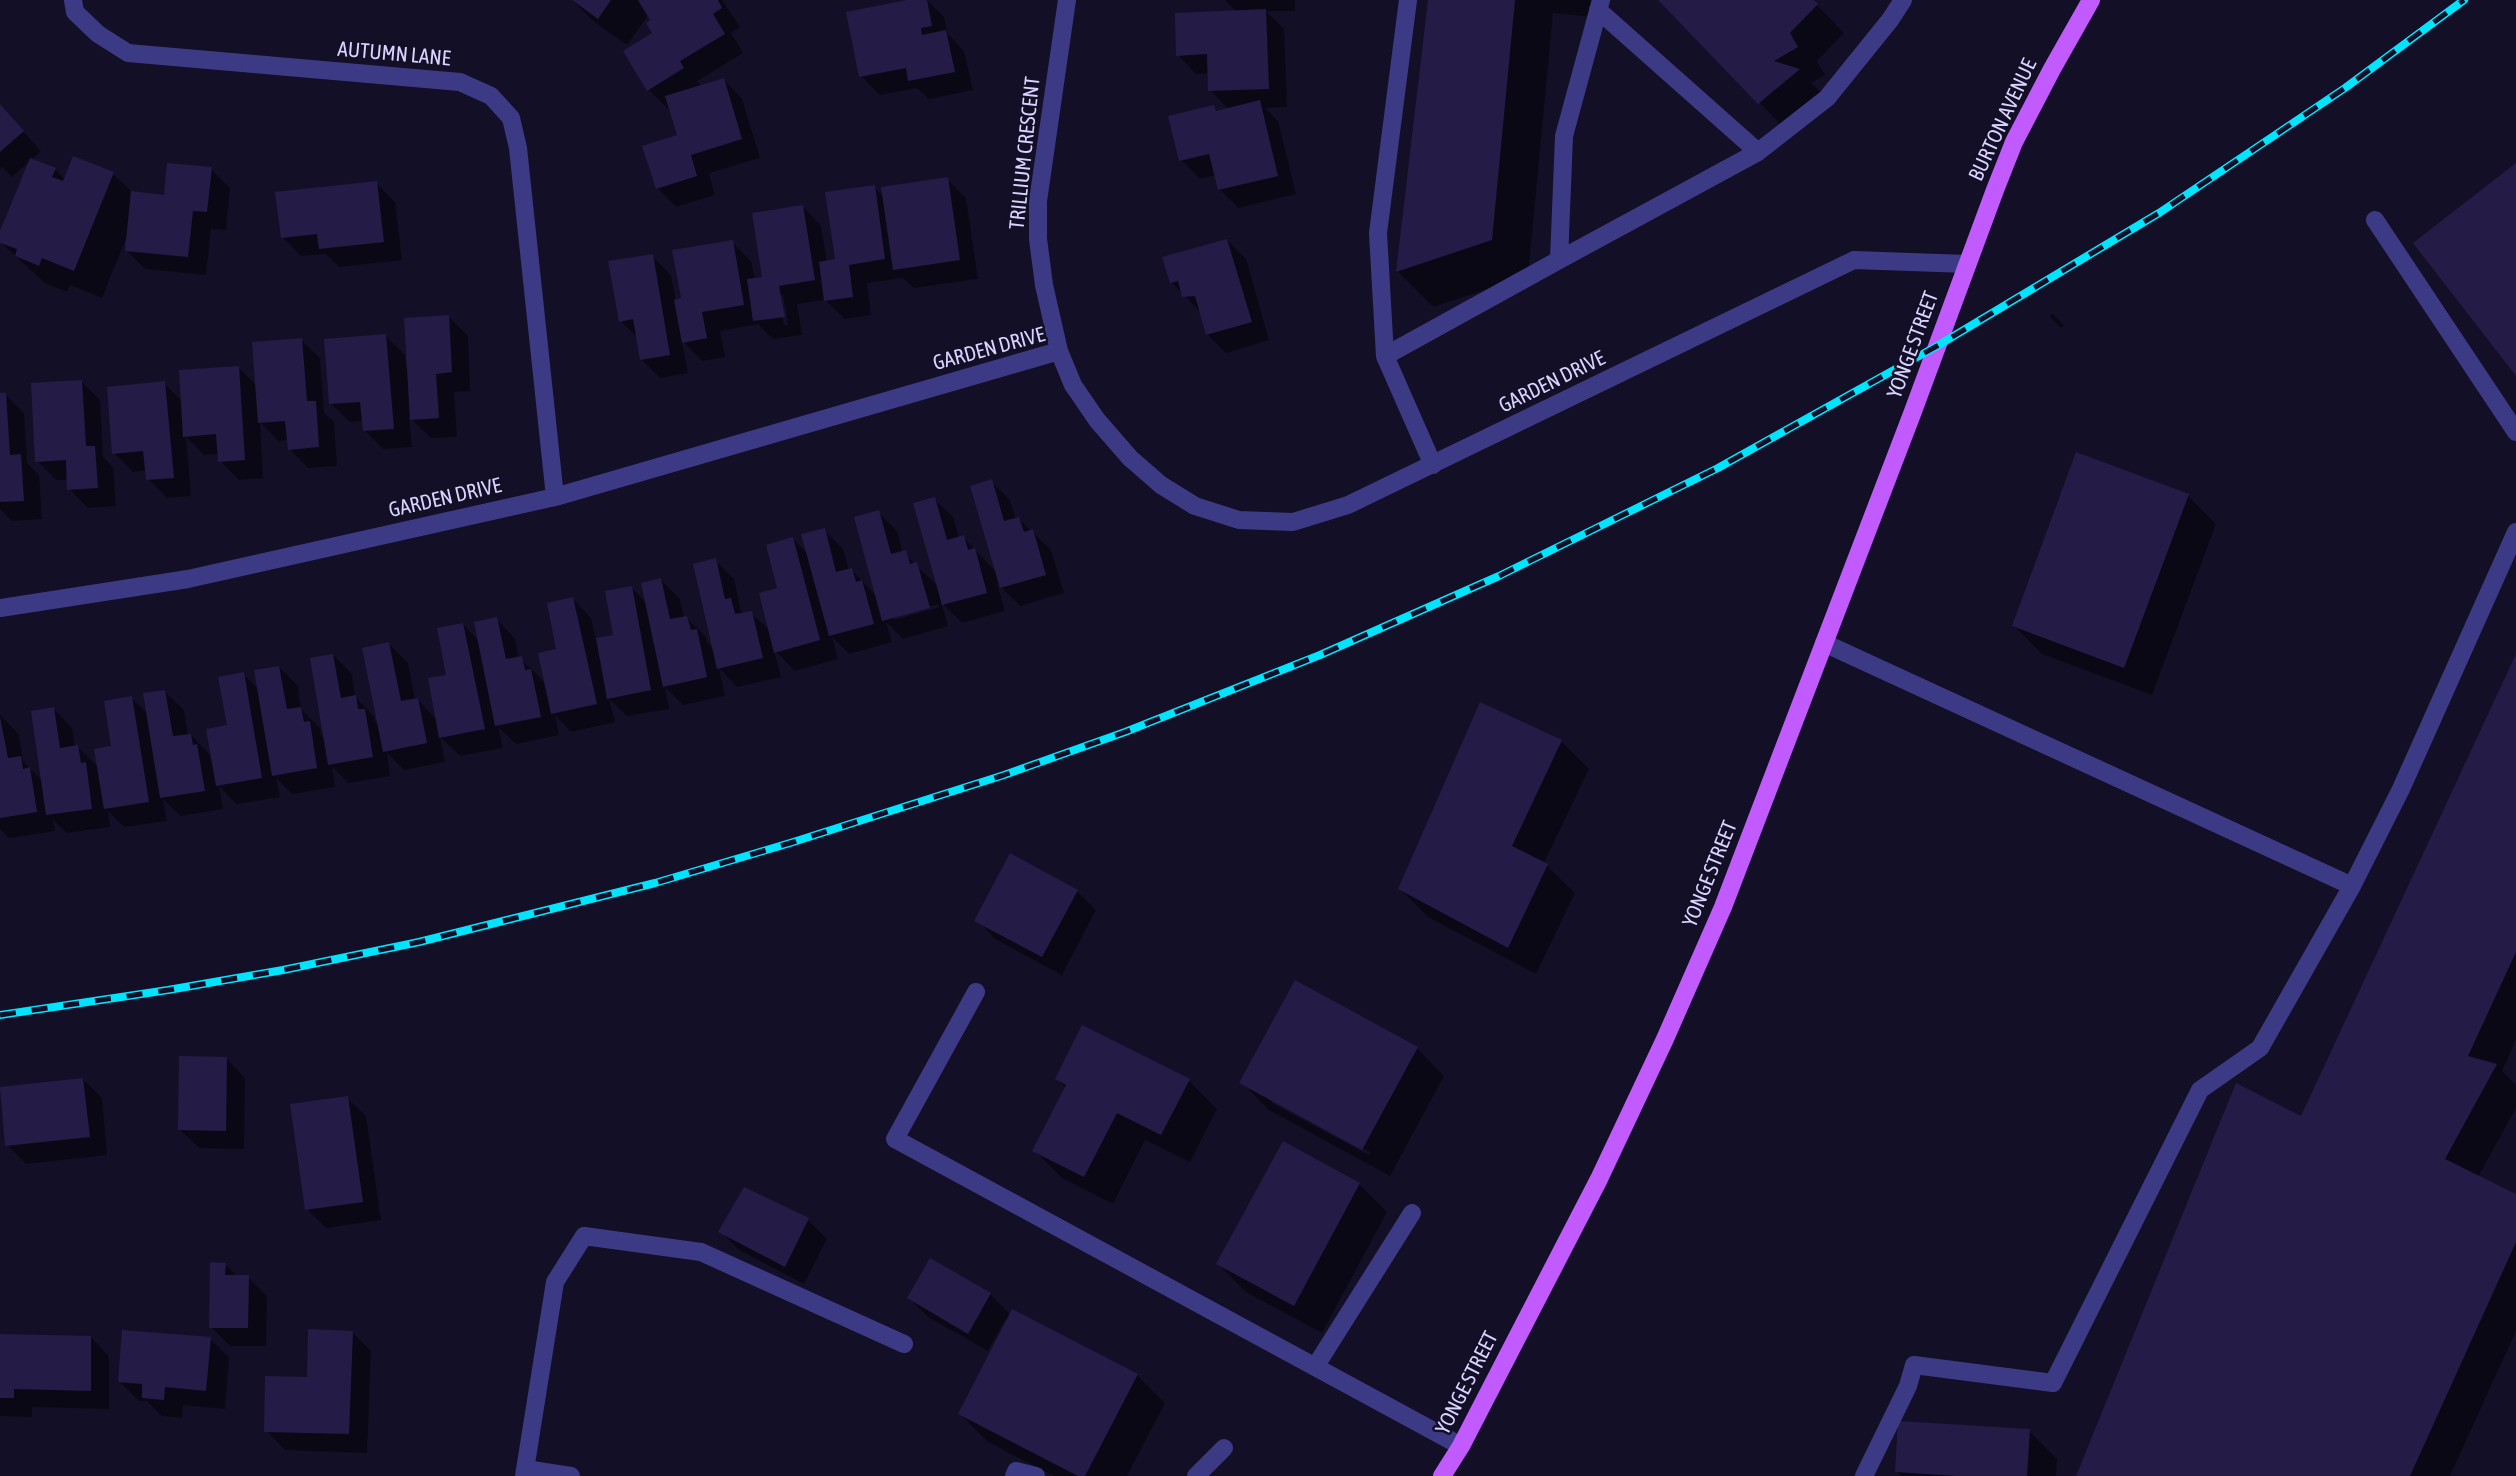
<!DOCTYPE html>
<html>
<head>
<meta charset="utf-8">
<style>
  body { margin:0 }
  canvas { display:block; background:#130f26 }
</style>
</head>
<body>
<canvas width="2516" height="1476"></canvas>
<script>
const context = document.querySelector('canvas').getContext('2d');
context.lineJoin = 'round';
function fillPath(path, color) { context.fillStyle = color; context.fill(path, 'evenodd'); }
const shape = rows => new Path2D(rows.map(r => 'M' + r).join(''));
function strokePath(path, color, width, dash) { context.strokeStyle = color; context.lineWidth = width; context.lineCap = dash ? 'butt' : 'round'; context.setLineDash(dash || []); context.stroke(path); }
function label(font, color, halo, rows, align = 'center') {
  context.font = font + ' "Asap Condensed",sans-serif'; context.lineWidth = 5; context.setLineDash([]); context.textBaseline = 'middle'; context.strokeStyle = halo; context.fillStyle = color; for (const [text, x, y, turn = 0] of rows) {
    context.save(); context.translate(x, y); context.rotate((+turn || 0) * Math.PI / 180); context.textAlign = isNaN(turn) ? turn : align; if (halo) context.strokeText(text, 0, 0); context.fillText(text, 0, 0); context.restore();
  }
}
fillPath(shape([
  [572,0,722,0,740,27,731,33,743,53,697,81,701,87,724,80,742,99,760,158,709,173,715,195,676,207,657,188,679,136,670,107,667,108,649,90,655,34,652,21,649,14,627,45,593,21],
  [916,0,927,0,944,17,948,34,964,51,973,90,929,99,917,88,880,95,861,76],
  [1225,0,1295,0,1295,11,1266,11,1284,29,1287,107,1265,108,1278,121,1296,194,1238,208,1219,189,1216,175,1200,179,1181,160,1214,107,1219,112,1229,110,1210,90,1209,73,1196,74,1178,55,1237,12],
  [1429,0,1597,0,1594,17,1553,13,1528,276,1433,307,1397,271],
  [1660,0,1812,0,1844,33,1817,61,1825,75,1811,83,1827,98,1787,131],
  [0,106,41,151,12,177,2,167,0,169],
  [55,169,65,180,113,174,133,193,165,197,211,169,230,188,226,230,211,229,206,275,145,269,127,251,127,236,102,298,70,285,67,292,45,283,0,242,0,236],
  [947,179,966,198,978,279,914,288,903,278,867,283,871,315,845,319,825,300,797,304,802,335,773,339,758,324,720,331,725,357,702,361,682,341,688,373,660,378,641,359,638,338,620,321,652,256,671,275,676,301,683,300,732,242,751,261,755,280,764,278,803,207,821,226,827,262,836,261,874,187,884,197],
  [779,295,783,295,788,325,784,325],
  [376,183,395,202,402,260,339,267,326,254,301,256,282,237],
  [1227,240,1246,259,1269,340,1226,353,1207,334,1202,314,1172,283],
  [2053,314,2062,323,2064,326,2061,328,2052,319,2050,315],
  [449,317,468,336,470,391,454,392,457,437,431,438,409,417,412,447,383,449,364,430,364,421,350,422,331,404,386,336,405,355,406,368,409,368],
  [301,340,320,358,324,413,334,422,337,466,308,468,289,449,289,440,278,441,260,422,263,478,239,480,220,461,219,454,204,455,186,437,191,496,167,498,148,479,147,470,133,472,114,453,164,383,183,402,239,368,257,386],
  [81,381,100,400,103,457,113,467,116,506,88,508,69,489,68,480,56,480,37,461],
  [5,394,24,413,27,463,39,475,42,519,12,521,0,509,0,395],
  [991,481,1010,500,1016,520,1019,519,1051,550,1064,593,1020,606,997,583,1005,611,962,623,941,602,948,626,903,639,886,622,892,642,849,654,832,637,838,659,795,671,774,650,781,677,737,687,719,668,725,696,683,705,665,687,669,709,627,716,609,699,615,722,571,732,555,715,559,735,516,744,498,727,503,748,460,756,440,737,445,762,404,770,387,753,390,776,348,783,332,766,335,787,292,794,276,778,280,797,236,804,219,786,223,809,181,816,163,799,167,821,124,827,108,811,110,827,67,833,53,820,55,831,9,838,0,829,0,715,19,734,23,761,43,781,54,709,72,728,75,748,78,747,99,768,113,748,131,698,149,715,165,692,184,710,188,736,191,735,213,758,229,727,243,674,259,690,279,667,298,686,301,709,320,728,321,735,325,739,333,655,352,674,355,697,374,716,375,722,380,726,389,644,408,663,415,700,418,700,437,720,463,624,480,642,496,619,515,638,519,658,540,677,547,687,573,599,591,618,596,640,615,637,632,588,647,604,661,580,680,599,684,618,687,618,706,637,707,642,714,650,715,560,734,579,741,611,744,614,751,613,771,632,779,589,793,539,809,555,824,530,843,549,849,570,852,570,878,598,878,512,897,531,903,553,938,586,934,499,953,517,959,538,963,537,997,573],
  [938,604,939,607,894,620,894,616],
  [2188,496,2216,524,2152,695,2042,654,2014,626],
  [2516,658,2516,1040,2502,1071,2516,1085,2516,1108,2478,1177,2516,1195,2516,1331,2450,1476,2078,1476,2302,1119],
  [1561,741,1589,769,1544,863,1575,893,1536,974,1428,917,1400,889],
  [1077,891,1096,910,1062,975,995,939,977,920],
  [1417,1048,1444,1076,1390,1176,1269,1110,1241,1082],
  [1272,1099,1370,1152,1369,1155,1272,1103],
  [227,1059,245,1078,244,1149,199,1148,180,1130],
  [83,1079,102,1098,107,1155,26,1164,7,1145],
  [1057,1079,1189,1081,1217,1109,1190,1162,1145,1140,1113,1204,1062,1178,1034,1150,1066,1088],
  [347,1098,366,1116,381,1220,326,1228,307,1209],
  [1359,1184,1387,1212,1322,1333,1246,1292,1218,1264],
  [744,1189,808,1220,827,1239,804,1284,739,1250,720,1231],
  [931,1260,990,1294,1011,1315,1137,1375,1165,1403,1127,1476,1054,1476,988,1442,960,1414,1008,1321,1005,1320,988,1351,928,1317,909,1298],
  [225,1264,238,1277,248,1277,267,1296,266,1346,230,1346,211,1327],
  [352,1332,371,1351,367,1453,285,1450,266,1431,309,1379],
  [0,1336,91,1337,109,1356,109,1409,32,1407,32,1417,0,1416],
  [210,1339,229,1357,225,1409,183,1405,182,1418,162,1416,147,1401,139,1401,120,1382],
  [2029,1431,2057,1459,2056,1476,1901,1476,1897,1472]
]), '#0007');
fillPath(shape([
  [572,0,611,0,598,19],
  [638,0,718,0,722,8,713,14,725,34,680,61,684,68,647,91,623,51,652,33,646,23,650,20],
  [907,0,927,0,932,26,921,28,922,35,946,30,955,72,908,81,906,68,859,77,846,12],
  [1428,0,1515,0,1492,240,1396,272],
  [1658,0,1814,0,1818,4,1790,33,1798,47,1774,61,1800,69,1758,104],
  [1266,9,1269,89,1208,91,1207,54,1176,56,1175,13],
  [724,78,742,139,691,155,697,176,656,189,642,146,677,135,665,96],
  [1260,100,1278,176,1218,190,1209,154,1179,161,1168,116,1214,105,1216,111],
  [0,104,24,131,0,152],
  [73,156,114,172,74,271,42,258,39,266,15,256,17,249,0,243,0,231,30,158,56,168,52,177,63,181],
  [167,163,212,167,207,212,193,211,188,257,125,251,131,191,164,195],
  [2516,163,2516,376,2413,243],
  [948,177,960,260,893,270,881,187],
  [377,181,384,242,319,249,317,234,281,238,275,192],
  [875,185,885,259,849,265,853,297,824,301,819,262,835,259,825,192],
  [803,205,815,280,779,286,785,317,753,321,747,279,762,277,752,213],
  [1227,239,1252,322,1206,335,1195,296,1182,297,1178,281,1170,283,1162,257],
  [733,240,744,305,702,312,707,338,682,343,674,300,681,298,672,250],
  [653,254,670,355,640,360,633,319,619,322,608,261],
  [449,315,452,372,436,374,439,418,410,420,404,318],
  [386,334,394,429,363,431,360,402,329,404,324,339],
  [302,338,307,401,316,401,319,447,288,450,285,421,258,423,252,342],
  [239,366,245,460,218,462,216,434,183,437,179,370],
  [82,380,86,446,95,446,98,488,67,490,66,460,35,462,31,383],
  [165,381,174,478,146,480,143,451,112,454,107,387],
  [0,393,6,393,10,455,21,454,24,501,0,502],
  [2076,452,2189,494,2124,668,2012,626],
  [992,479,1004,521,1019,517,1024,532,1033,529,1046,575,1000,588,970,486],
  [935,497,947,540,964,535,968,550,975,548,987,593,942,605,913,503],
  [879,510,891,554,906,550,910,564,917,562,930,608,882,621,854,517],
  [825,528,836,572,852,568,856,582,862,580,874,624,829,636,801,534],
  [793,537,820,640,774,653,759,593,777,588,766,545],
  [716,558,725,599,731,598,735,614,752,611,763,658,717,669,693,564],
  [661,578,670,619,687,616,691,630,697,629,707,677,663,687,641,583],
  [632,586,651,690,607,699,596,638,613,635,605,591],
  [573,597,597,704,551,714,538,653,556,649,547,603],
  [497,617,506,659,522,656,525,670,531,669,541,717,495,726,474,622],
  [463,623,485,729,439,738,428,678,446,675,437,628],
  [389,642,401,701,418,698,427,743,383,752,362,648],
  [333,654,341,698,356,695,358,709,365,709,373,757,328,765,310,658],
  [2516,654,2516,952,2468,1056,2497,1064,2445,1159,2516,1194,2516,1242,2410,1476,2076,1476,2236,1083,2301,1116],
  [279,666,287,709,301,707,304,722,310,721,317,768,272,776,254,670],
  [244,672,262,778,216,786,206,729,227,725,218,677],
  [165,690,173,736,191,734,193,745,197,744,205,791,160,798,143,693],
  [132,696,149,802,104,809,94,749,111,746,104,701],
  [1480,702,1562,740,1512,846,1548,864,1508,948,1398,889],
  [54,707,60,748,78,745,81,763,86,762,92,809,46,815,31,711],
  [0,717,8,758,21,756,23,769,30,767,37,812,0,818],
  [1010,853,1078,890,1042,957,974,921],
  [1295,980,1418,1047,1362,1150,1239,1083],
  [1082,1025,1190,1079,1161,1135,1117,1113,1084,1177,1032,1151,1066,1085,1055,1079],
  [179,1056,227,1057,226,1131,178,1130],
  [83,1078,90,1137,5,1146,0,1087],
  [348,1096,363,1202,305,1210,290,1104],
  [1283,1141,1360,1183,1294,1306,1216,1264],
  [744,1187,809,1218,785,1267,718,1232],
  [930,1258,991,1293,968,1334,907,1298],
  [210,1262,226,1263,225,1275,249,1275,248,1328,209,1328],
  [1012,1309,1138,1374,1085,1476,1078,1476,958,1414],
  [308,1329,353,1331,349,1434,264,1432,265,1376,307,1377],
  [122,1330,211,1337,206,1391,165,1387,164,1400,142,1398,142,1384,118,1382],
  [0,1334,91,1336,91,1391,14,1389,14,1398,0,1398],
  [1898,1421,2030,1429,2027,1476,1957,1476,1895,1472]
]), '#241b47');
strokePath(shape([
  [73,0,75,12,98,34,128,53,460,82,491,96,511,118,518,148,555,497],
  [1067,0,1038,201,1038,239,1044,285,1059,351,1073,385,1097,420,1130,458,1161,485,1195,506,1239,520,1293,522,1348,505,1854,260,1967,264],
  [1598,10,1758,152],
  [2375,220,2516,432],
  [1559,260,1758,152,1827,98,1890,20,1903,0],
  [1385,356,1378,233,1408,0],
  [1433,465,1385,356,1559,260,1564,136,1601,0],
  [0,608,188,579,555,497,1059,351],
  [1824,643,2352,886],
  [976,992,895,1139,1461,1446],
  [1315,1367,1412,1213],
  [525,1469,571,1476],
  [524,1476,555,1282,584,1236,701,1252,904,1344],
  [1014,1476,1016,1471,1036,1476],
  [1196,1476,1224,1448],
  [1864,1476,1908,1386,1914,1365,2053,1383,2200,1090,2260,1048,2352,886,2401,789,2516,532]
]), '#3d3a85', 18);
strokePath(shape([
  [1442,1476,1461,1446,1599,1179,1665,1039,1723,907,1912,414,1995,190,2014,142,2052,69,2091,0]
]), '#c25bff', 18);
const rail = shape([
  [0,1015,168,990,283,970,419,942,655,883,790,843,1004,775,1125,732,1320,655,1499,576,1718,468,1937,346,2159,213,2345,88,2464,0]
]);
strokePath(rail, '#00e5ff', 8);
strokePath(rail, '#130f26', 5, [16]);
label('21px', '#d9d4ff', '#130f26', [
  ["AUTUMN LANE",394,54,5],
  ["BURTON AVENUE",2003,120,-65],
  ["TRILLIUM CRESCENT",1025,153,-84],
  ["YONGE STREET",1913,345,-70],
  ["GARDEN DRIVE",989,349,-15],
  ["GARDEN DRIVE",1552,382,-26],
  ["GARDEN DRIVE",445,498,-13],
  ["YONGE STREET",1710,874,-68],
  ["YONGE STREET",1467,1383,-63]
]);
</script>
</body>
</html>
